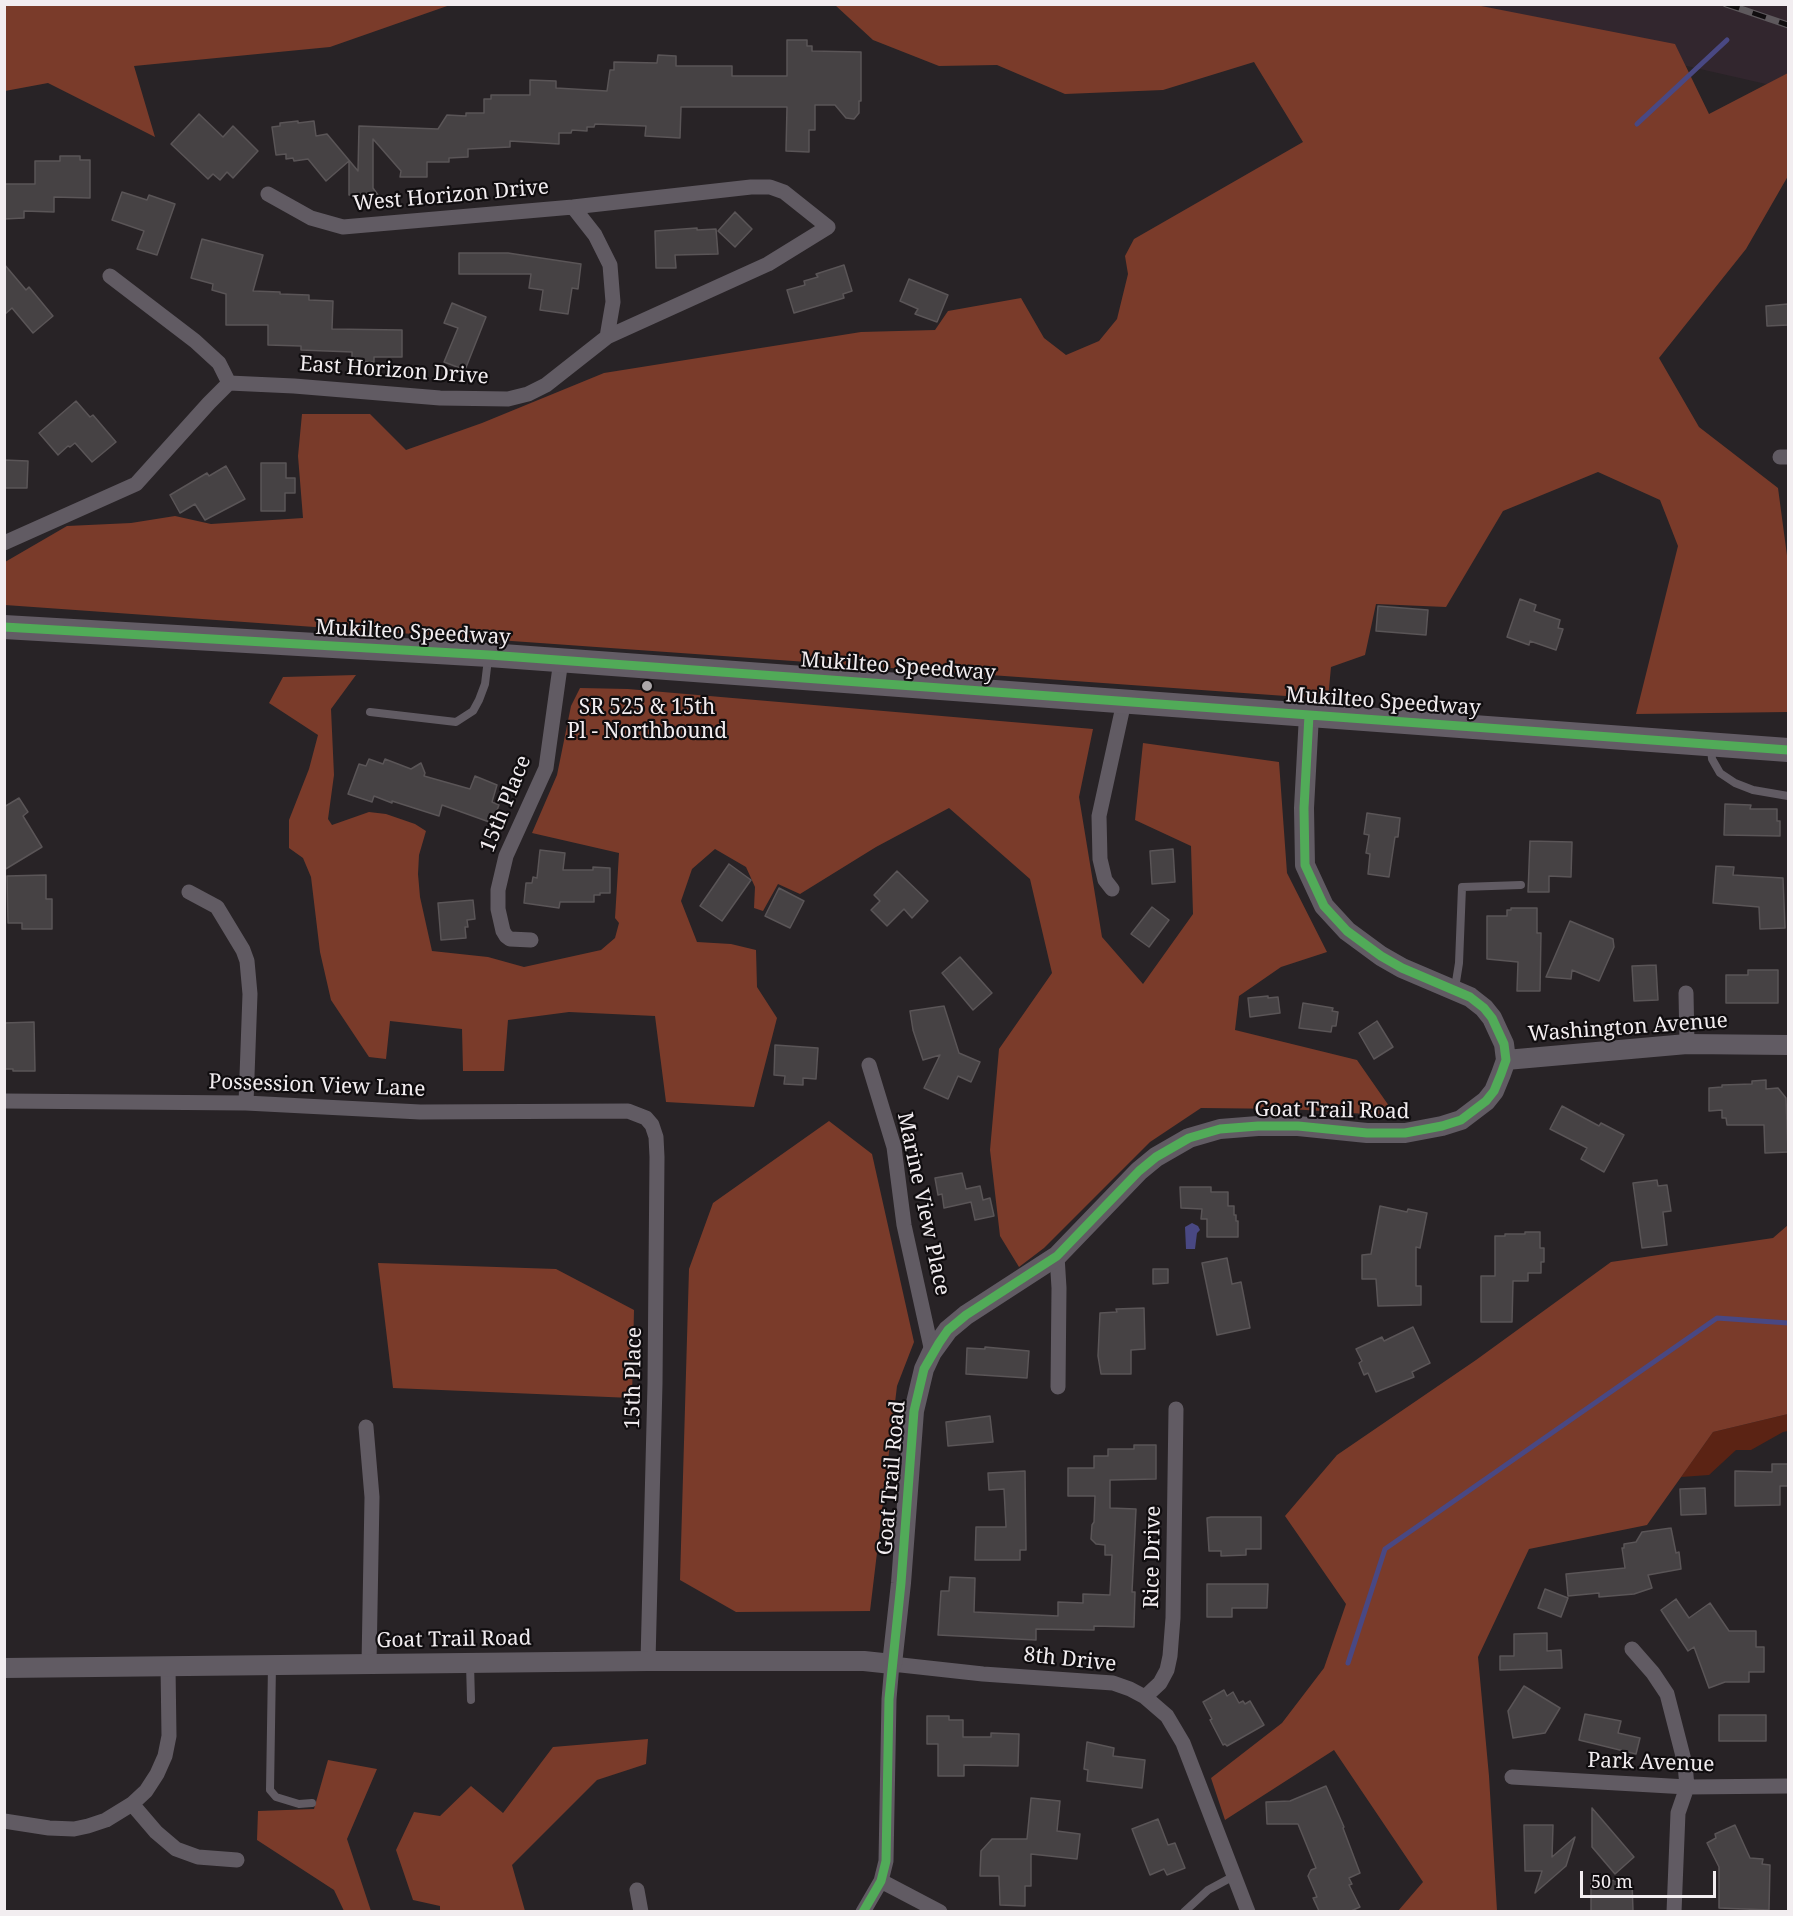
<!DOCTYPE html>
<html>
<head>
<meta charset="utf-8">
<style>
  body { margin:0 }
  #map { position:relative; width:1793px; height:1916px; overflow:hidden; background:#282326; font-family:"Noto Serif",serif }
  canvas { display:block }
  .frame { position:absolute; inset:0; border:6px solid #f2edf0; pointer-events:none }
  .scale { position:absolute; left:1580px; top:1871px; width:136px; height:27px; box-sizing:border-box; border:3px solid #f2edf0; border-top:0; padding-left:8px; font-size:18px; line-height:21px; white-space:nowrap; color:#f2edf0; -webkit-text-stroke:4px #100d0f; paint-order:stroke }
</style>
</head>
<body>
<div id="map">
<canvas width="1793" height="1916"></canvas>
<div class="frame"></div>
<div class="scale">50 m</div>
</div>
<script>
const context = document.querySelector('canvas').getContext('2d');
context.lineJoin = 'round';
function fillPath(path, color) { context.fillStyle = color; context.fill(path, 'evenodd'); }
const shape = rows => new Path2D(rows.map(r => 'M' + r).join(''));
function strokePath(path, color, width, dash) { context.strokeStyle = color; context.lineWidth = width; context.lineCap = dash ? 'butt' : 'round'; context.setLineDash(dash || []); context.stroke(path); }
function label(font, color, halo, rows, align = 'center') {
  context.font = font + ' "Noto Serif",serif'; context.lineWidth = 4.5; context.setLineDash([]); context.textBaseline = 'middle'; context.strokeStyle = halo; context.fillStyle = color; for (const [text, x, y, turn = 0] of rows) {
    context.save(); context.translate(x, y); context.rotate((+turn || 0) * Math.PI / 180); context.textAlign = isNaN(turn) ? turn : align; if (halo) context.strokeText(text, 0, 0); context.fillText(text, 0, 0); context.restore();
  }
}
fillPath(shape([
  [1441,5,1788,5,1788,89,1511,26]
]), '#32262e');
fillPath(shape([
  [1788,1414,1788,1431,1783,1432,1751,1450,1736,1450,1709,1475,1681,1477,1713,1432]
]), '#5b2314');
fillPath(shape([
  [5,4,450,4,450,5,330,47,134,66,155,137,48,83,5,91],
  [835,5,1476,5,1675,44,1709,114,1788,73,1788,176,1746,249,1659,358,1699,427,1778,488,1788,563,1788,712,1636,714,1678,546,1660,500,1598,472,1503,511,1446,607,1376,604,1365,655,1331,667,1328,699,5,605,5,562,67,526,131,523,175,516,211,524,303,518,298,456,302,414,370,414,406,450,482,423,604,373,861,332,935,330,948,311,1021,298,1044,338,1066,355,1099,341,1117,319,1128,274,1125,256,1134,239,1303,142,1254,62,1163,90,1065,94,997,65,939,66,873,40],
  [356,675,331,709,334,775,328,819,332,825,369,812,386,814,415,824,426,831,419,855,418,874,420,897,432,951,488,957,524,967,601,950,615,938,619,923,615,918,619,853,532,833,557,775,571,706,580,688,628,689,1093,729,1079,797,1102,937,1143,984,1193,914,1191,846,1135,820,1143,743,1279,762,1287,873,1327,952,1281,967,1239,996,1235,1030,1357,1060,1396,1116,1291,1109,1201,1108,1150,1142,1044,1248,1019,1267,1000,1236,990,1150,999,1049,1052,973,1030,879,949,808,876,847,800,894,778,884,763,911,754,908,755,887,746,867,715,849,692,869,681,901,697,942,731,944,756,950,757,987,777,1018,754,1107,666,1102,655,1016,569,1012,508,1020,504,1071,463,1071,462,1029,390,1021,386,1059,369,1057,331,1000,320,952,311,877,303,858,289,848,289,820,309,769,318,735,269,703,283,677],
  [829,1121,872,1154,914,1342,897,1386,870,1611,736,1612,680,1580,689,1269,713,1203],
  [1788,1225,1788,1414,1713,1432,1647,1525,1529,1549,1478,1657,1489,1776,1497,1911,1398,1911,1423,1882,1334,1750,1225,1820,1211,1778,1282,1723,1324,1668,1346,1604,1285,1516,1337,1455,1476,1360,1611,1262,1773,1238],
  [378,1263,556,1269,634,1310,632,1398,393,1388],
  [648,1739,646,1764,597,1780,512,1865,525,1911,440,1911,440,1906,413,1900,396,1850,414,1812,440,1816,471,1786,503,1813,553,1747],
  [328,1760,377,1769,347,1839,371,1911,344,1911,334,1890,257,1840,258,1811,314,1809]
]), '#7a3b2a');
fillPath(shape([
  [1192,1223,1198,1226,1200,1230,1197,1233,1195,1249,1186,1249,1185,1227]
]), '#494883');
strokePath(shape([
  [1637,124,1727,40],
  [1348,1663,1385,1549,1717,1318,1788,1323]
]), '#494883', 5);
const building = shape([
  [787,40,807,40,807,46,812,46,812,51,861,52,861,101,859,101,859,113,854,119,846,118,835,105,815,105,815,130,809,130,809,152,786,151,787,107,681,107,680,138,645,136,646,126,595,124,594,127,587,127,587,131,572,130,571,133,559,133,559,144,510,141,510,147,468,149,468,157,449,158,449,162,427,162,427,177,400,177,401,171,373,139,373,188,378,195,349,195,349,161,326,181,308,159,294,161,293,158,286,159,286,154,276,155,272,127,280,126,280,123,298,121,298,123,314,121,316,136,327,134,358,171,359,126,438,129,447,115,466,116,466,113,484,113,484,99,491,99,491,95,530,95,530,80,556,81,556,88,607,91,610,70,614,70,614,62,657,63,658,55,676,56,676,66,732,66,732,76,787,76,787,40],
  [199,114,223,137,233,126,258,151,233,178,227,172,220,180,213,174,208,179,171,144,199,114],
  [60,156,80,156,80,160,90,160,90,198,54,197,54,212,24,211,24,218,4,219,4,184,35,184,35,161,60,161,60,156],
  [122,192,147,200,149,195,175,204,157,255,137,249,144,231,112,220,122,192],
  [735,212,752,229,735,247,718,231,735,212],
  [697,228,697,230,716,229,718,254,675,255,676,268,656,268,655,231,697,228],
  [202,239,263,255,253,291,280,292,280,294,309,295,309,300,333,301,332,329,402,330,402,357,374,357,374,362,352,361,352,352,301,350,301,346,268,345,268,325,226,325,226,294,212,290,213,284,191,278,202,239],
  [459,253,508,253,581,264,578,289,572,288,568,314,540,310,543,290,529,288,531,274,459,274,459,253],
  [4,264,26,290,29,287,53,316,33,333,12,308,4,315,4,264],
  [844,265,852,291,843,294,844,298,794,313,787,290,805,285,804,281,818,277,816,274,844,265],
  [909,279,948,295,937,322,915,314,918,309,900,301,909,279],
  [452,303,486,317,465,370,444,362,458,328,444,323,452,303],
  [1788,304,1788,325,1767,326,1766,306,1788,304],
  [76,401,90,417,93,415,116,442,92,462,75,443,70,447,68,446,58,455,39,433,76,401],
  [4,460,28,461,27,488,4,488,4,460],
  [261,463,286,463,286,478,295,478,295,493,285,493,285,511,261,511,261,463],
  [226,466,245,499,205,520,195,504,180,513,170,495,207,473,209,476,226,466],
  [1520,599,1536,605,1534,611,1560,620,1558,628,1563,629,1556,650,1530,641,1529,645,1507,637,1520,599],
  [1378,606,1428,610,1426,635,1376,631,1378,606],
  [369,759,383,764,385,759,411,769,421,763,425,773,424,776,470,789,475,776,497,785,492,802,499,805,492,823,442,805,439,816,392,801,392,803,374,796,372,802,348,794,359,764,366,766,369,759],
  [19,798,28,812,23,816,42,847,4,870,4,807,19,798],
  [1725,804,1751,805,1750,809,1777,809,1777,821,1780,821,1780,836,1724,835,1725,804],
  [1367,813,1400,818,1398,837,1395,837,1389,877,1368,874,1370,854,1366,853,1369,835,1364,834,1367,813],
  [1530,841,1572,842,1571,877,1549,876,1549,892,1528,892,1530,841],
  [1173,849,1175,882,1152,884,1150,851,1173,849],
  [540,850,565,853,563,870,593,870,593,867,610,868,610,893,600,893,600,895,594,895,594,902,560,902,559,908,524,903,526,883,532,883,533,877,537,878,540,850],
  [729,864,751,880,722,921,700,906,729,864],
  [1716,866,1734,867,1733,875,1783,878,1785,928,1760,929,1759,907,1713,903,1716,866],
  [897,871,928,901,912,918,904,909,887,926,871,910,880,901,874,895,897,871],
  [46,875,46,899,52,899,52,929,22,929,22,923,8,923,7,876,46,875],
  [779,888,804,901,790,928,765,916,779,888],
  [473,900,475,919,467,920,468,927,465,927,466,938,441,940,438,903,473,900],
  [1152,907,1169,920,1149,947,1131,934,1152,907],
  [1511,908,1537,908,1537,933,1541,933,1540,991,1517,991,1518,962,1487,959,1487,916,1507,916,1507,910,1511,910,1511,908],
  [1570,921,1613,939,1614,947,1599,981,1572,970,1571,979,1546,977,1570,921],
  [960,957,992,993,973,1010,942,973,960,957],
  [1656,965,1658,1000,1634,1001,1632,966,1656,965],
  [1748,970,1778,970,1778,1003,1726,1003,1726,975,1748,975,1748,970],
  [1268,996,1268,998,1278,997,1280,1013,1250,1017,1248,998,1268,996],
  [1303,1003,1333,1008,1332,1011,1338,1012,1336,1026,1332,1026,1331,1032,1299,1028,1303,1003],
  [944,1006,959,1053,980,1062,971,1082,958,1076,948,1099,924,1088,940,1055,923,1060,913,1030,910,1011,944,1006],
  [1377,1021,1393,1047,1374,1059,1359,1033,1377,1021],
  [34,1022,35,1071,13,1071,13,1069,4,1069,4,1023,34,1022],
  [775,1045,818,1048,816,1079,803,1078,803,1085,784,1084,785,1076,774,1075,775,1045],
  [1766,1080,1766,1089,1778,1088,1786,1098,1788,1152,1765,1153,1764,1125,1727,1125,1726,1118,1722,1118,1722,1110,1709,1111,1709,1088,1722,1087,1722,1085,1752,1084,1752,1081,1766,1080],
  [1562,1106,1599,1126,1601,1123,1624,1135,1604,1172,1581,1159,1587,1148,1550,1129,1562,1106],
  [962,1173,966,1189,980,1186,983,1200,990,1198,994,1216,975,1220,971,1202,944,1208,942,1194,938,1195,935,1178,962,1173],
  [1657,1180,1658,1186,1667,1185,1671,1211,1663,1212,1667,1245,1642,1248,1633,1183,1657,1180],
  [1180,1187,1211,1187,1211,1192,1228,1192,1228,1206,1234,1206,1234,1215,1236,1215,1236,1221,1238,1221,1238,1237,1207,1237,1207,1219,1201,1219,1202,1209,1181,1208,1180,1187],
  [1380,1206,1407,1212,1408,1209,1427,1213,1420,1248,1416,1247,1416,1286,1421,1286,1421,1305,1378,1306,1376,1279,1362,1279,1362,1255,1371,1254,1380,1206],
  [1525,1232,1540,1232,1540,1248,1544,1248,1544,1262,1541,1262,1541,1273,1528,1273,1528,1281,1513,1281,1512,1322,1481,1322,1481,1276,1495,1276,1495,1236,1505,1236,1505,1234,1525,1234,1525,1232],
  [1227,1258,1232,1284,1241,1282,1250,1328,1217,1335,1202,1263,1227,1258],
  [1153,1269,1168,1269,1168,1283,1153,1284,1153,1269],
  [1144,1308,1145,1349,1131,1350,1131,1374,1101,1374,1098,1356,1100,1313,1117,1312,1116,1309,1144,1308],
  [1413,1327,1430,1363,1412,1372,1414,1377,1376,1392,1368,1373,1364,1375,1359,1363,1362,1361,1356,1349,1382,1337,1384,1341,1413,1327],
  [985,1347,1029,1351,1027,1378,966,1374,967,1348,985,1349,985,1347],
  [990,1416,993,1442,948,1446,946,1422,990,1416],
  [1134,1445,1156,1445,1156,1479,1110,1480,1110,1508,1136,1509,1132,1592,1135,1592,1134,1627,1094,1626,1094,1630,1036,1629,1036,1640,938,1635,941,1591,949,1591,950,1577,975,1578,974,1612,1058,1616,1058,1602,1083,1603,1083,1594,1110,1595,1112,1555,1105,1555,1105,1545,1096,1544,1091,1539,1092,1525,1094,1522,1095,1496,1068,1496,1068,1468,1094,1468,1094,1456,1108,1456,1108,1449,1134,1449,1134,1445],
  [1772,1464,1788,1464,1788,1486,1780,1486,1780,1505,1735,1506,1735,1471,1772,1472,1772,1464],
  [1025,1471,1026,1550,1020,1550,1020,1560,975,1560,976,1527,1006,1527,1004,1489,989,1490,988,1473,1025,1471],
  [1705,1488,1706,1514,1681,1515,1680,1489,1705,1488],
  [1211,1517,1261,1517,1261,1549,1246,1549,1246,1555,1221,1556,1221,1551,1209,1551,1207,1518,1211,1517],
  [1671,1528,1676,1553,1679,1552,1681,1569,1648,1575,1652,1588,1634,1594,1599,1597,1599,1593,1568,1596,1566,1574,1625,1568,1622,1548,1624,1548,1624,1544,1636,1542,1642,1532,1671,1528],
  [1207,1584,1268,1584,1267,1608,1232,1608,1232,1617,1207,1617,1207,1584],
  [1545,1589,1568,1598,1561,1617,1538,1608,1545,1589],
  [1676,1599,1689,1618,1710,1603,1729,1631,1756,1631,1756,1647,1764,1647,1764,1672,1749,1672,1749,1682,1725,1682,1709,1688,1694,1647,1688,1651,1661,1610,1676,1599],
  [1547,1633,1547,1651,1561,1650,1562,1668,1500,1670,1500,1656,1514,1656,1514,1634,1547,1633],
  [1524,1686,1560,1708,1545,1733,1513,1738,1508,1711,1524,1686],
  [1224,1690,1227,1696,1233,1692,1239,1703,1243,1701,1245,1704,1250,1701,1264,1725,1227,1746,1225,1744,1223,1745,1210,1720,1212,1719,1203,1702,1224,1690],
  [1585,1714,1621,1721,1618,1733,1640,1738,1636,1754,1579,1740,1585,1714],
  [1719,1715,1766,1715,1766,1741,1719,1741,1719,1715],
  [927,1716,949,1716,949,1720,963,1720,963,1737,991,1737,991,1733,1019,1734,1018,1766,964,1765,964,1776,938,1776,938,1744,927,1744,927,1716],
  [1087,1742,1114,1748,1113,1756,1145,1760,1142,1788,1087,1781,1088,1770,1084,1769,1087,1742],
  [1326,1786,1344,1827,1343,1828,1360,1873,1349,1878,1352,1884,1349,1885,1360,1907,1351,1911,1319,1911,1313,1898,1317,1897,1308,1876,1311,1870,1316,1868,1298,1824,1267,1824,1266,1802,1290,1801,1326,1786],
  [1031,1798,1060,1801,1057,1831,1080,1834,1077,1859,1031,1854,1031,1886,1025,1886,1025,1906,1000,1905,999,1876,980,1876,981,1851,992,1839,1027,1839,1031,1798],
  [1592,1808,1634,1857,1615,1874,1592,1847,1592,1808],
  [1158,1819,1168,1845,1175,1843,1185,1868,1167,1875,1164,1869,1150,1875,1132,1829,1158,1819],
  [1524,1825,1553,1825,1552,1857,1575,1837,1566,1866,1535,1893,1542,1871,1525,1871,1524,1825],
  [1735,1825,1750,1858,1763,1859,1762,1864,1770,1865,1769,1910,1719,1908,1719,1867,1707,1843,1716,1838,1715,1834,1735,1825],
  [1591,1880,1632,1881,1633,1911,1591,1911,1591,1880]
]);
fillPath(building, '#464244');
strokePath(building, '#5a5557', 1.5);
strokePath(shape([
  [370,712,456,722,473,711,479,700,485,684,488,659],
  [1711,748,1712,759,1720,773,1735,783,1753,790,1788,796],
  [1455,988,1459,963,1462,887,1521,885],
  [470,1664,471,1700],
  [272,1665,270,1790,276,1797,299,1804,312,1803],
  [1184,1912,1208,1890,1234,1876]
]), '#615b63', 8);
strokePath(shape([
  [573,207,595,235,610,265,613,302,607,337],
  [110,276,195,341,219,363,229,383],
  [1780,457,1788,457],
  [4,543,136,484,209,403,229,383,294,386,440,398,508,399,528,394,546,385,607,337,768,264,828,227,784,192,770,187,751,187,573,207,343,227,311,218,268,194],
  [1112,889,1105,880,1100,859,1099,816,1124,702],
  [189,892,217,907,243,950,247,961,250,994,246,1103],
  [531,940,510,939,506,936,503,931,498,909,498,890,506,856,546,768,561,660],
  [1686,993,1687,1044],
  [869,1065,894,1147,904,1225,932,1352],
  [4,1101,246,1103,420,1112,628,1111,646,1118,652,1125,656,1137,657,1157,655,1384,648,1661],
  [1057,1256,1059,1288,1058,1387],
  [366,1427,372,1497,369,1664],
  [1632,1649,1653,1673,1667,1694,1685,1764,1687,1787,1678,1813,1674,1912],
  [1145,1697,1160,1683,1167,1670,1170,1656,1173,1618,1176,1409],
  [1512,1777,1687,1787,1788,1786],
  [132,1804,156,1832,176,1849,198,1857,237,1860],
  [4,1821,49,1828,74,1829,88,1826,106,1820,132,1804,146,1791,157,1774,165,1756,169,1736,168,1666],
  [881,1881,940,1912],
  [637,1890,641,1912],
  [863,1912,881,1881,886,1861,889,1699,892,1664,983,1674,1113,1683,1130,1689,1145,1697,1167,1716,1183,1743,1248,1912]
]), '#615b63', 15);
strokePath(shape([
  [1506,1060,1687,1044,1788,1045],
  [4,1668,648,1661,864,1661,892,1664,901,1583,914,1411,924,1369,932,1352,948,1330,966,1315,1057,1256,1139,1171,1156,1157,1189,1138,1220,1129,1258,1126,1298,1126,1367,1133,1405,1133,1442,1126,1461,1120,1486,1101,1494,1091,1501,1074,1506,1060,1504,1044,1492,1018,1484,1008,1470,997,1402,968,1381,956,1347,931,1324,906,1305,865,1304,808,1309,715]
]), '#615b63', 20);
strokePath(shape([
  [4,627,489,655,1788,750]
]), '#635c65', 24);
const rail = shape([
  [1726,4,1788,25]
]);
strokePath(rail, '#5e595d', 7);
strokePath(rail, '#100d0f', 4.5, [14]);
strokePath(shape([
  [4,627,489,655,1788,750],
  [863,1912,881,1881,886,1861,889,1699,901,1583,914,1411,924,1369,939,1343,948,1330,966,1315,1057,1256,1139,1171,1156,1157,1189,1138,1220,1129,1258,1126,1298,1126,1367,1133,1405,1133,1442,1126,1461,1120,1486,1101,1494,1091,1501,1074,1506,1060,1504,1044,1492,1018,1484,1008,1470,997,1402,968,1381,956,1347,931,1324,906,1305,865,1304,808,1309,715]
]), '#51ab58', 9);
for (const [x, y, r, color] of [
  [647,686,6,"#aba6a9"]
]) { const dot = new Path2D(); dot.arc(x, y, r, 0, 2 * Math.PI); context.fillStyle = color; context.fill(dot); strokePath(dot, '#100d0f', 2); }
label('21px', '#f2edf0', '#100d0f', [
  ["West Horizon Drive",451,196,-5],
  ["East Horizon Drive",394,371,4],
  ["Mukilteo Speedway",413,633,3],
  ["Mukilteo Speedway",898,667,4],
  ["Mukilteo Speedway",1383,702,4],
  ["15th Place",506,804,-68],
  ["Washington Avenue",1628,1028,-4],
  ["Possession View Lane",317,1086,2],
  ["Goat Trail Road",1332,1111,1],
  ["Marine View Place",923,1204,78],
  ["15th Place",634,1378,-89],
  ["Goat Trail Road",892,1478,-85],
  ["Rice Drive",1153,1557,-89],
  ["Goat Trail Road",454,1640,-1],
  ["8th Drive",1070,1660,6],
  ["Park Avenue",1651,1763,2]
]);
label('21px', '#f2edf0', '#100d0f', [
  ["SR 525 & 15th",647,708],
  ["Pl - Northbound",647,732]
]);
</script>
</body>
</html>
